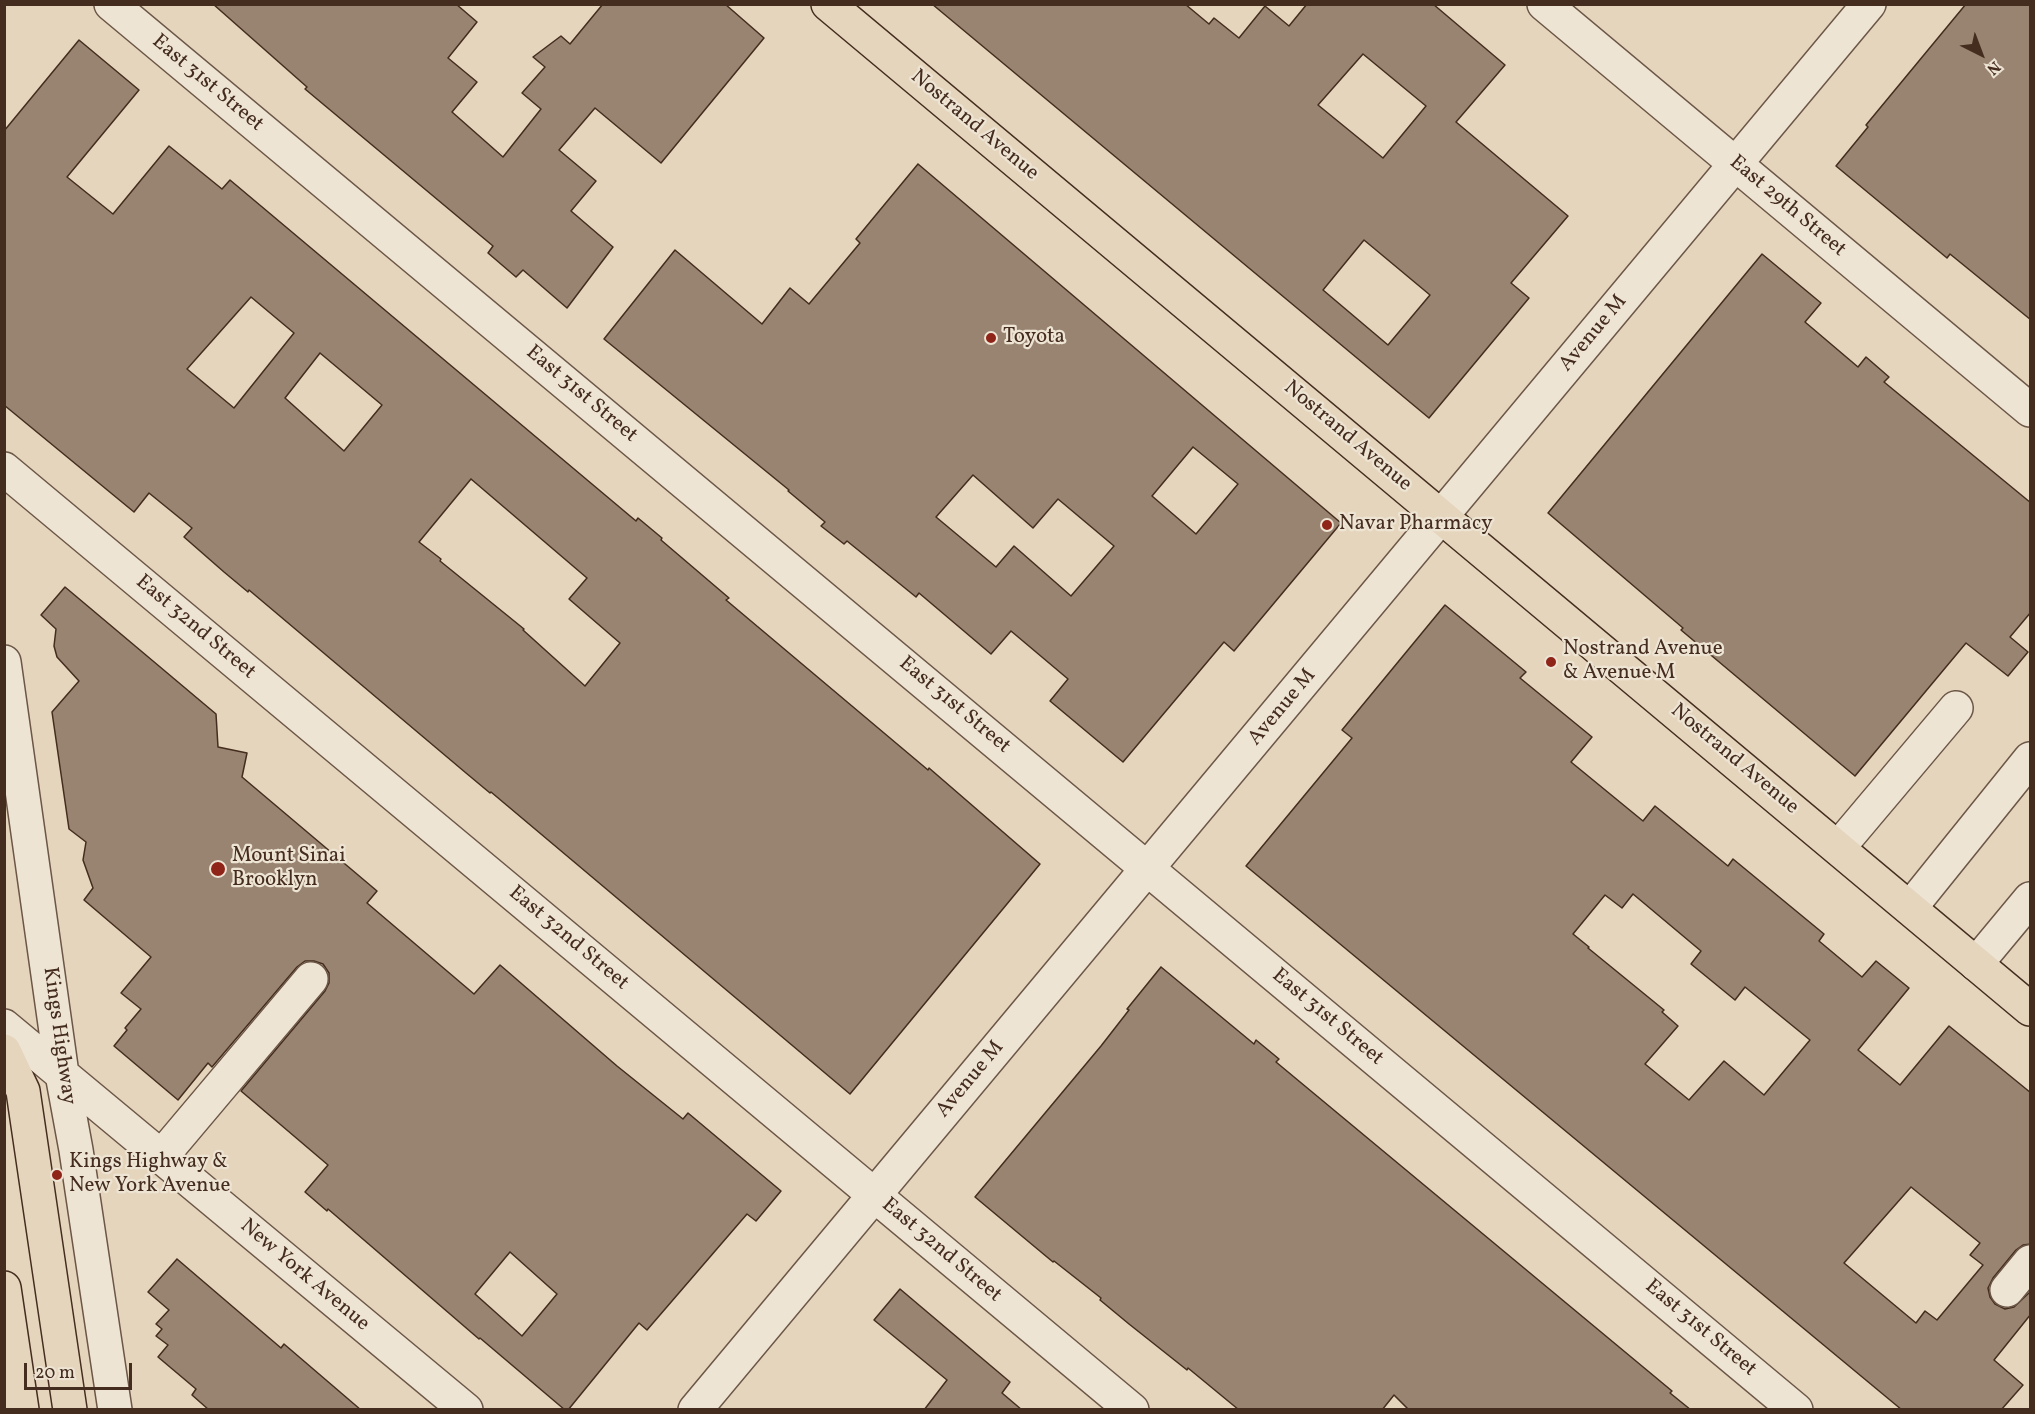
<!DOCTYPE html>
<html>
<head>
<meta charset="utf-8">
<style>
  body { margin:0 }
  #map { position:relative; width:2035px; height:1414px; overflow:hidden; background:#e5d5bd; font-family:Vollkorn,serif }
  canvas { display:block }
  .frame { position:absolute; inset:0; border:6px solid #442c1e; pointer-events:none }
  .north { position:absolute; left:1951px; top:24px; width:60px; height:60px; -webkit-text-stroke:4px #eee4d4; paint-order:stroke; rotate:138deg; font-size:16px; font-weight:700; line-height:24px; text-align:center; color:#442c1e }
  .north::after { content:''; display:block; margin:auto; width:21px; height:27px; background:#442c1e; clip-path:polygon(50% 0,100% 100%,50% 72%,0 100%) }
  .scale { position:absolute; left:24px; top:1363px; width:108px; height:27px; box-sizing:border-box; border:3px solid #442c1e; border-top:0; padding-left:8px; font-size:18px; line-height:21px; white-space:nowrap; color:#442c1e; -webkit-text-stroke:4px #eee4d4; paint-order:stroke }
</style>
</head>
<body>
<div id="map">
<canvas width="2035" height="1414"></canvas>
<div class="frame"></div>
<div class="north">N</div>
<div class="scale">20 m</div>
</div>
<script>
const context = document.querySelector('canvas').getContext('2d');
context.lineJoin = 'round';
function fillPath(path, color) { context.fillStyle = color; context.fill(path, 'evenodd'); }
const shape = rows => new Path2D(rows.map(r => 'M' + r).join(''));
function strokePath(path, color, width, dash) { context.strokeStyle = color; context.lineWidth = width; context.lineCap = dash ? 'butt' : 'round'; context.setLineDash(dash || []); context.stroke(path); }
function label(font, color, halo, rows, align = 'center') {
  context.font = font + ' Vollkorn,serif'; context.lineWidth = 4.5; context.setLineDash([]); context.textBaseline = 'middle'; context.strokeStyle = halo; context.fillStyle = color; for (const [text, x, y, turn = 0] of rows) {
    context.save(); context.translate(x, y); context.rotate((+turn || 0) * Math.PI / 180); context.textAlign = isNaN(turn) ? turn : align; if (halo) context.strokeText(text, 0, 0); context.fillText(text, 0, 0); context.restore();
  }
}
const building = shape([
  [213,4,456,4,477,22,448,58,477,82,452,112,503,157,541,109,522,93,545,67,533,57,561,36,570,44,603,4,725,4,764,38,661,163,595,108,559,150,596,181,571,211,613,247,567,308,523,270,516,277,488,253,493,246,305,89,307,87,213,4],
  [932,4,1185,4,1209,24,1214,18,1239,38,1265,6,1289,26,1307,4,1433,4,1505,65,1456,122,1568,216,1511,283,1529,298,1429,418,932,4],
  [1363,54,1426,106,1383,158,1318,105,1363,54],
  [1364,240,1430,295,1388,345,1323,290,1364,240],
  [1966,4,2031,4,2031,320,1950,254,1947,258,1836,166,1868,127,1866,125,1966,4],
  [79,40,139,90,67,177,113,214,169,146,222,189,230,180,636,521,638,518,662,538,661,540,729,598,726,600,928,770,929,768,1040,864,850,1094,491,792,490,793,466,773,249,590,248,592,224,572,184,537,192,528,149,493,134,512,4,405,4,131,79,40],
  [251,297,294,333,234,408,187,369,251,297],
  [320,353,382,405,344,451,285,398,320,353],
  [471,479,587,578,569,599,620,643,585,686,523,630,524,629,440,561,441,559,419,542,471,479],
  [918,164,1341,523,1234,651,1224,642,1123,762,1050,701,1068,679,1011,631,991,654,919,593,916,597,847,541,844,544,821,526,825,522,788,491,789,490,604,339,675,250,762,324,790,288,809,304,860,243,856,239,918,164],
  [1193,447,1238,484,1196,534,1152,496,1193,447],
  [973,475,1033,528,1058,499,1114,546,1071,596,1014,546,996,567,936,517,973,475],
  [1762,254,1821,303,1805,322,1858,367,1866,357,1889,377,1884,382,2031,503,2031,612,2010,637,2028,652,2008,676,1966,643,1855,776,1681,630,1683,628,1548,513,1762,254],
  [65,587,216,714,218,747,247,753,242,777,377,891,367,903,474,994,500,965,617,1066,683,1119,688,1113,781,1191,756,1221,747,1214,647,1330,639,1323,568,1410,565,1410,480,1338,479,1339,328,1209,327,1211,305,1192,328,1165,241,1091,325,991,329,983,329,973,323,964,314,961,305,961,297,967,212,1067,208,1063,178,1100,114,1046,127,1030,125,1028,141,1009,121,993,151,957,84,900,93,888,83,860,86,842,69,829,52,712,79,681,57,657,54,646,56,629,41,615,65,587],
  [510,1252,557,1294,522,1336,475,1294,510,1252],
  [1445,605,1526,672,1520,678,1592,737,1571,762,1643,821,1655,806,1728,866,1733,859,1824,934,1819,941,1862,977,1876,961,1909,988,1858,1050,1900,1085,1949,1026,2031,1093,2031,1244,2023,1245,2016,1250,1993,1278,1988,1288,1990,1297,1995,1304,2005,1309,2014,1307,2031,1291,2031,1314,1994,1360,2023,1385,2001,1410,1902,1410,1246,866,1352,738,1342,730,1445,605],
  [1633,894,1701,951,1691,964,1735,1000,1745,987,1810,1040,1764,1095,1724,1061,1689,1100,1645,1064,1678,1026,1662,1012,1664,1010,1588,948,1589,947,1573,934,1605,895,1622,908,1633,894],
  [1911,1187,1980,1243,1970,1255,1983,1265,1937,1320,1925,1311,1916,1323,1844,1263,1911,1187],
  [1161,967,1254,1044,1256,1040,1279,1059,1276,1062,1672,1391,1670,1393,1691,1410,1409,1410,1394,1395,1382,1410,1239,1410,1188,1368,1187,1370,1129,1324,1100,1300,1101,1298,1054,1261,1053,1262,975,1197,1101,1046,1129,1010,1127,1009,1161,967],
  [177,1259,281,1348,284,1344,361,1410,209,1410,192,1395,196,1389,158,1357,168,1345,156,1336,162,1329,156,1324,169,1310,148,1292,177,1259],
  [900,1289,1010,1382,1002,1393,1022,1410,924,1410,947,1380,874,1320,900,1289]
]);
fillPath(building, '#988471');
strokePath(building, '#442c1e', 1.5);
const minor = shape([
  [111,4,1796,1410],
  [1544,4,2030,410],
  [4,469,1132,1410],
  [4,662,62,1074,76,1150,115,1410],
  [1838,848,1956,708],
  [1910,908,2030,759],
  [1976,964,2030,899],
  [4,1026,466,1410],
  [161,1157,311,979],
  [2007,1290,2030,1262],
  [695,1410,1869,4]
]);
const major = shape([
  [828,4,2030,1009],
  [4,1051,23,1091,70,1410],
  [4,1288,22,1410]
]);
strokePath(minor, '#6c5646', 36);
strokePath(major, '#442c1e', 36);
strokePath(minor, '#eee4d4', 33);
strokePath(major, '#e5d5bd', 33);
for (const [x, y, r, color] of [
  [991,338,6,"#8f2418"],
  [1327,525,6,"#8f2418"],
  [1551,662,6,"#8f2418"],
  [218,869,8,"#8f2418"],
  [57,1175,6,"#8f2418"]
]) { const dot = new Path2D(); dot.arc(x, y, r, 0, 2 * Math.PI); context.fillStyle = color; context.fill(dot); strokePath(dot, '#eee4d4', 2); }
label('21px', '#442c1e', '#eee4d4', [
  ["East 31st Street",207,84,40],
  ["Nostrand Avenue",974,126,40],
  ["East 29th Street",1787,207,40],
  ["Avenue M",1594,334,-50],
  ["East 31st Street",581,395,40],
  ["Nostrand Avenue",1347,437,40],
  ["East 32nd Street",195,628,40],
  ["East 31st Street",954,706,40],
  ["Avenue M",1283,708,-50],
  ["Nostrand Avenue",1734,760,40],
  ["East 32nd Street",568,939,40],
  ["East 31st Street",1327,1018,40],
  ["Kings Highway",58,1036,82],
  ["Avenue M",971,1080,-50],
  ["East 32nd Street",941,1251,40],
  ["New York Avenue",304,1276,40],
  ["East 31st Street",1700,1329,40]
]);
label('21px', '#442c1e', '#eee4d4', [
  ["Toyota",1003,338],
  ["Navar Pharmacy",1339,525],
  ["Nostrand Avenue",1563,650],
  ["& Avenue M",1563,674],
  ["Mount Sinai",232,857],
  ["Brooklyn",232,881],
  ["Kings Highway &",69,1163],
  ["New York Avenue",69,1187]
], 'left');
</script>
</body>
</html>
